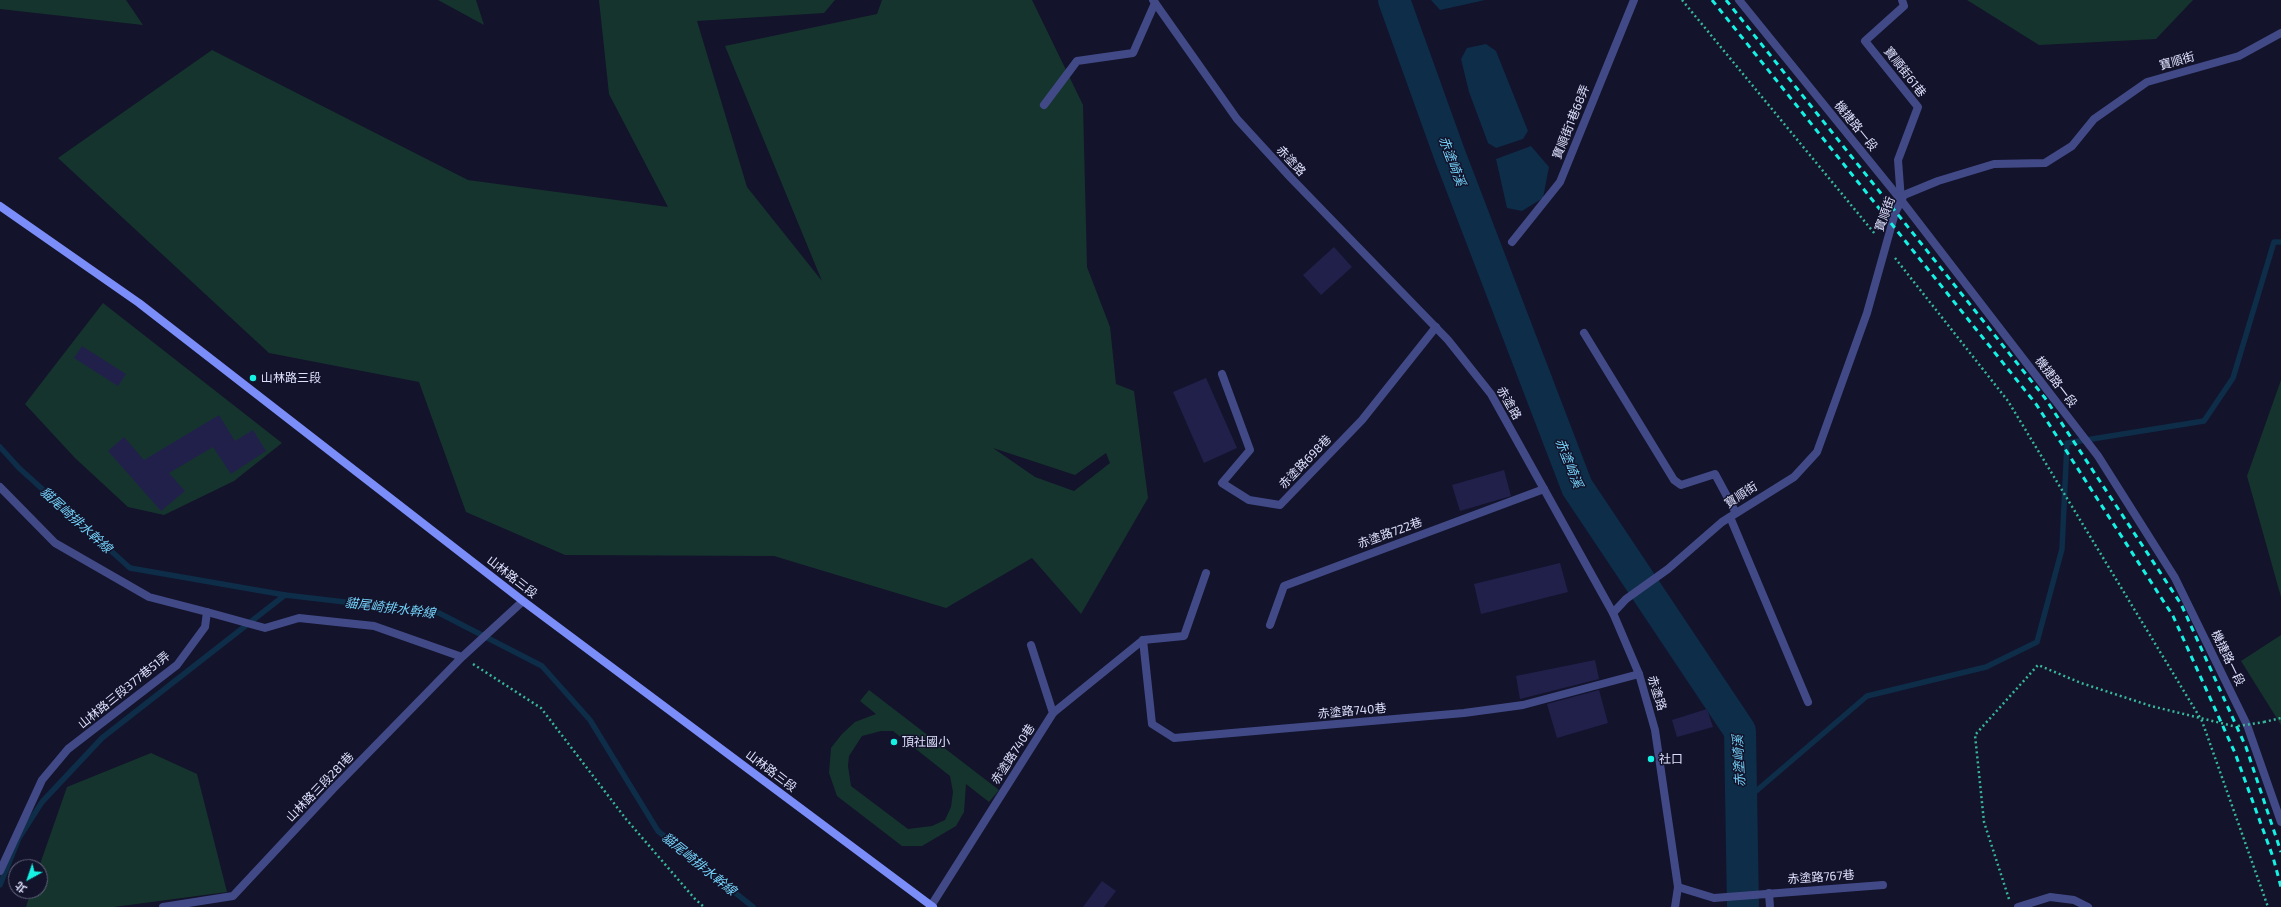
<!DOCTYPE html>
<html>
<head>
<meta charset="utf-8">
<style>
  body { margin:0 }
  #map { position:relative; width:2281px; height:907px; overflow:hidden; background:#13132b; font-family:"Exo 2","Noto Sans TC",sans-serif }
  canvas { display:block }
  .north { position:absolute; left:8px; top:859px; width:40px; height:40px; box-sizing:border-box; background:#13132b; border:1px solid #64657f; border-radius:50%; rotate:220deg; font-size:11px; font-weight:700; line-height:16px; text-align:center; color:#dee0fd }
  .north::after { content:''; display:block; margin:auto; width:14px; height:18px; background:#15f2e3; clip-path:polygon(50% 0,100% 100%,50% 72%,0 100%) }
</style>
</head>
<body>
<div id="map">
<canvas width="2281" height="907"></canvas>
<div class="north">北</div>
</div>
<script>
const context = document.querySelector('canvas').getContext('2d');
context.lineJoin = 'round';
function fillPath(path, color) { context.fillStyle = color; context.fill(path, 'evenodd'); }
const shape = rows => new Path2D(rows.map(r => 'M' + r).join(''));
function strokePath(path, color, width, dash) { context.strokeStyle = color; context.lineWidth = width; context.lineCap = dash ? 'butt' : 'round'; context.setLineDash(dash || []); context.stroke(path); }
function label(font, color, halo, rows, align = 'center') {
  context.font = font + ' "Exo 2","Noto Sans TC",sans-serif'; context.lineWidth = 3; context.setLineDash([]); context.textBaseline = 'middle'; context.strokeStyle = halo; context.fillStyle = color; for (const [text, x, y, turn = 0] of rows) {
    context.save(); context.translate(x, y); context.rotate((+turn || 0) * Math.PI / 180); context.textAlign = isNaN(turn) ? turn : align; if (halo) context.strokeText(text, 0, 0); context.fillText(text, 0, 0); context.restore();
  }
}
fillPath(shape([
  [0,0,126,0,143,25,0,9],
  [438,0,476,0,484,25],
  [599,0,835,0,824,13,697,21,747,187,822,281,725,46,877,14,882,0,1032,0,1083,105,1087,267,1110,327,1116,384,1134,391,1148,498,1081,614,1032,558,946,608,774,556,565,555,466,512,419,382,269,353,58,158,212,50,468,180,668,207,609,94],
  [993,448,1075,475,1106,453,1110,463,1074,491,1035,477],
  [1967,0,2193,0,2156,39,2039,45],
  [103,303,282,443,234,481,164,515,128,507,75,458,25,404],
  [2281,380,2281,597,2247,476],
  [2281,635,2281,725,2241,661],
  [869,690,999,790,989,802,966,784,964,812,956,826,922,846,902,846,837,796,829,773,831,748,842,734,855,722,876,714,860,701],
  [881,731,893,731,950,776,953,792,951,807,945,820,932,826,908,829,851,786,848,766,849,756,862,736],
  [151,753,197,774,227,892,114,907,26,907,31,891,40,891,39,867,67,787]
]), '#16342e');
fillPath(shape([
  [1431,0,1485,0,1440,10],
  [1486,44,1496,51,1528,131,1523,139,1496,148,1488,143,1469,92,1461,59,1467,48],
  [1531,146,1549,167,1543,198,1522,211,1507,208,1496,159]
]), '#0e2d48');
strokePath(shape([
  [0,447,19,468,130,568,285,595,439,613,542,666,590,720,658,831,753,907],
  [1741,804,1867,696,1986,667,2037,642,2062,549,2067,443,2204,421,2233,378,2274,242,2281,242],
  [0,885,19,838,42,802,102,738,285,595]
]), '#0e2d48', 5.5);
strokePath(shape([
  [1394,0,1449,153,1577,487,1740,731,1743,907]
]), '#0e2d48', 32);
fillPath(shape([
  [1334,247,1352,267,1321,295,1303,275],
  [82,346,126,374,118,386,74,358],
  [1206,378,1237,448,1204,463,1173,392],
  [219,415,235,441,253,430,266,451,231,474,213,447,169,473,185,491,161,511,108,451,124,437,144,460],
  [1504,470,1511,496,1460,511,1452,485],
  [1560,563,1568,592,1481,614,1474,584],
  [1595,660,1599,679,1520,699,1516,676],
  [1599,690,1608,723,1557,738,1547,704],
  [1707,709,1713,727,1677,737,1672,720],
  [1102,881,1116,891,1104,907,1083,907]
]), '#21204b');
strokePath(shape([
  [1682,0,1875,234],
  [1895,258,2008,401,2202,721,2268,907],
  [473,664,541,708,626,819,695,899,704,907],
  [2264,722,2281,718],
  [2009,899,1984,822,1975,735,2038,665,2081,683,2151,706,2233,726]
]), '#38b79a', 2.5, [2, 3]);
strokePath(shape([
  [1044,105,1077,61,1133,53,1155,3],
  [1901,200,1898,160,1918,107,1865,41,1904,6,1902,0],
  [1512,242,1560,182,1634,0],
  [1584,333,1674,480,1681,485,1715,474,1736,513],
  [1222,374,1250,450,1222,483,1249,500,1280,505,1362,420,1436,327],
  [1730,517,1808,702],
  [207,612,265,628,299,618,374,626,462,657],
  [1270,625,1284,586,1544,489],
  [1031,645,1053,713],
  [931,906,1053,713,1143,640,1184,636,1206,573],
  [163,907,233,896,333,789,462,657,523,601],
  [2018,907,2050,897,2074,900,2088,907]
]), '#414a87', 8);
strokePath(shape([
  [1739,0,1901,200,2098,456,2175,578,2247,725,2281,822],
  [0,487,55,543,149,597,207,612,205,627,177,665,68,749,42,780,0,871],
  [1613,613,1626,599,1668,569,1722,522,1794,477,1817,452,1867,313,1895,213,1904,195,1938,181,1994,164,2045,163,2072,146,2094,119,2147,82,2239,56,2281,33],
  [1143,640,1152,724,1174,738,1464,713,1523,705,1639,674],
  [1678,887,1714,898,1883,885],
  [1769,893,1770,907]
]), '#414a87', 8);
strokePath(shape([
  [1153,0,1237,119,1291,178,1448,340,1491,394,1613,613,1639,674,1655,730,1678,887,1675,907]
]), '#414a87', 8);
strokePath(shape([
  [0,206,139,303,523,601,933,907]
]), '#7b8df8', 8);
strokePath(shape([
  [1712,0,2036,404,2173,616,2235,753,2273,857,2281,887],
  [1726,0,2045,398,2181,604,2246,747,2281,852]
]), '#15f2e3', 3, [6, 5]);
strokePath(shape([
  [2238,726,2264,722]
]), '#38b79a', 2.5, [2, 3]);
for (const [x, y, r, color] of [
  [253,378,4,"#15f2e3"],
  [894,742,4,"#15f2e3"],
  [1651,759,4,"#15f2e3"]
]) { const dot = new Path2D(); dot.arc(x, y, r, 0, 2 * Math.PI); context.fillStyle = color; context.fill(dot); strokePath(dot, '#13132b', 1.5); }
label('12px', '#dee0fd', '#13132b', [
  ["寶順街",2177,61,-16],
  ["寶順街61巷",1905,72,52],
  ["寶順街1巷68弄",1571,122,-68],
  ["機捷路一段",1856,126,51],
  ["赤塗路",1291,161,47],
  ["寶順街",1885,214,-70],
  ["機捷路一段",2056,382,53],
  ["赤塗路",1509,403,60],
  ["赤塗路698巷",1305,462,-46],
  ["寶順街",1741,495,-33],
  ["赤塗路722巷",1390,533,-20],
  ["山林路三段",512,577,38],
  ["機捷路一段",2228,658,64],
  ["山林路三段377巷51弄",124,690,-39],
  ["赤塗路",1657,693,72],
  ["赤塗路740巷",1352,711,-5],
  ["赤塗路740巷",1013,754,-57],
  ["山林路三段",771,771,37],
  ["山林路三段281巷",320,787,-46],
  ["赤塗路767巷",1821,877,-4]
]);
label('12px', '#dee0fd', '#13132b', [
  ["山林路三段",261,378],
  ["頂社國小",902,742],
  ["社口",1659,759]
], 'left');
label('italic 13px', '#72d0f7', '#13132b', [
  ["赤塗崎溪",1452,161,69],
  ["赤塗崎溪",1569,463,68],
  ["貓尾崎排水幹線",76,520,42],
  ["貓尾崎排水幹線",390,608,7],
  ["赤塗崎溪",1739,761,-93],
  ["貓尾崎排水幹線",699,864,39]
]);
</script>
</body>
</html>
